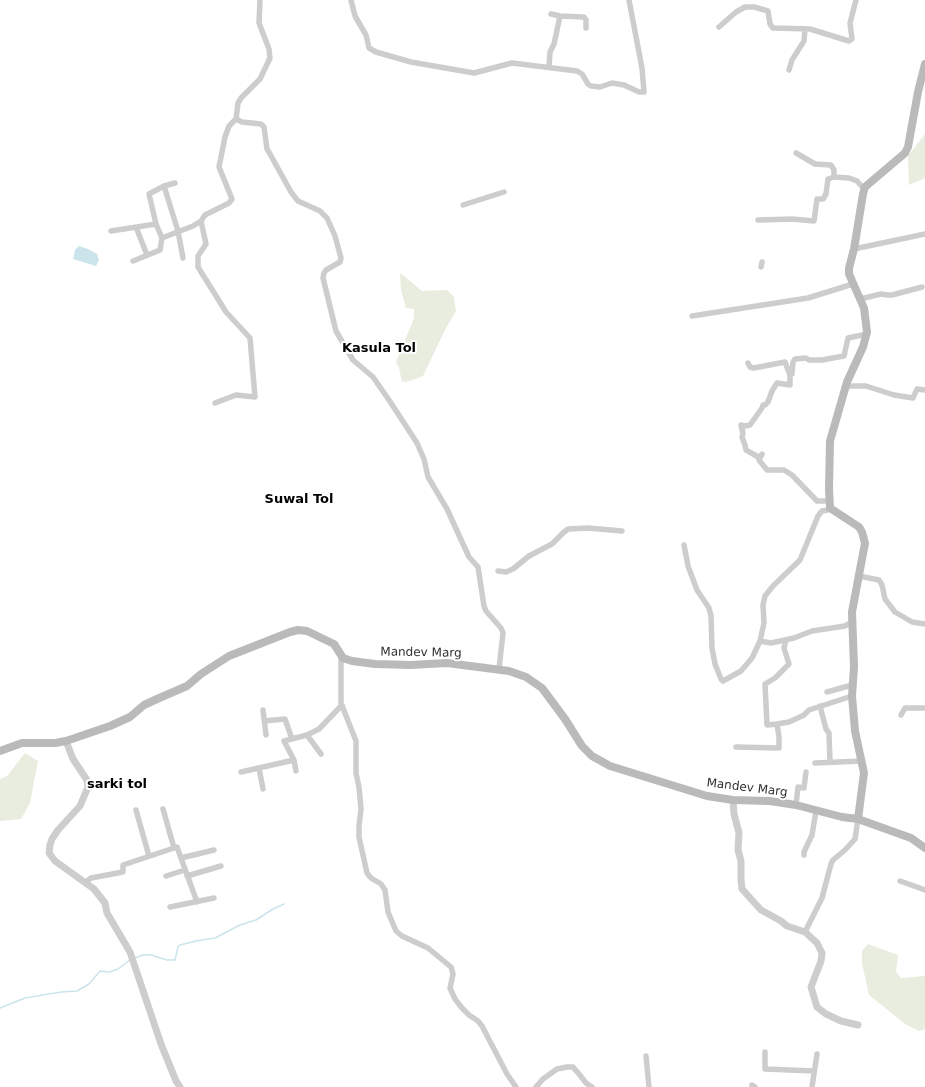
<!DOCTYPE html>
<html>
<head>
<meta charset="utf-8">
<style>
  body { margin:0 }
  canvas { display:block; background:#fff }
</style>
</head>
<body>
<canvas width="925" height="1087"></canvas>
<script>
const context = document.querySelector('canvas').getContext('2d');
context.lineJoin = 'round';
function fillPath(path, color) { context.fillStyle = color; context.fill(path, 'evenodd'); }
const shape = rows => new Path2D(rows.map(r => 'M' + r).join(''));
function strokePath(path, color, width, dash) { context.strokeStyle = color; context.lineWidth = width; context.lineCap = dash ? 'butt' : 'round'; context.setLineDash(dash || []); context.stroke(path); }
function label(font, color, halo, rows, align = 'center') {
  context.font = font + ' "DejaVu Sans",sans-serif'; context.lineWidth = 4; context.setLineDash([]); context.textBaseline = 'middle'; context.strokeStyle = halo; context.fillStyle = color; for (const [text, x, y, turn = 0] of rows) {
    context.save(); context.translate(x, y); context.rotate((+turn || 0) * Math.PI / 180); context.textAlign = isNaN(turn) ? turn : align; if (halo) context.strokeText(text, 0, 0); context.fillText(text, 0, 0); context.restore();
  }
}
fillPath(shape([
  [925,134,925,178,909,185,908,156],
  [400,273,422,291,447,290,454,297,456,311,445,330,423,376,410,381,402,382,399,368,396,362,414,318,414,309,406,308,401,290],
  [25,753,38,761,30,803,21,819,0,821,0,779,7,776],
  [868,944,898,955,896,972,901,978,925,976,925,1029,919,1031,905,1024,869,995,862,963,862,951]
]), '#e8eddf');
fillPath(shape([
  [79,246,88,249,97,254,99,260,96,266,73,259,75,250]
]), '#cbe4ec');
strokePath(shape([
  [135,958,143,955,151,955,167,960,175,960,178,947,180,945,196,941,215,938,240,925,256,920,273,909,284,904],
  [0,1008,25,998,61,992,77,991,89,984,100,971,109,972,118,969,130,960]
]), '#cbe4ec', 1.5);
strokePath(shape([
  [351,0,355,16,366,35,369,48,376,52,411,62,474,73,512,63,577,71,582,74,588,84,591,86,600,87,612,83,624,85,639,92,644,92,642,68,629,0],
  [560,16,584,17,586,20,586,28],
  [719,27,736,12,745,7,754,7,768,11,770,24,773,28,810,29,849,41,852,39,850,23,856,0],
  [549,67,550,52,554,44,560,16,551,14],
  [789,70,792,60,804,41,805,29],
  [236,119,242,122,261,124,264,127,267,149,270,154,291,192,298,201,320,211,327,218,335,236,341,258,340,262,326,270,324,273,323,278,336,331,353,360,373,377,389,400,417,443,424,459,428,477,447,509,469,557,478,567,484,606,486,611,501,628,503,633,499,669],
  [796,153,815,164,831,165,834,170,834,177],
  [164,186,178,231,183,258],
  [463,205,504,192],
  [758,220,792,219,814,221,817,199,823,199,826,194,828,179,834,177,849,178,857,181,865,190],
  [136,227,147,255],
  [111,231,156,224],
  [162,238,193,226,201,221],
  [854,249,925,234],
  [133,261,160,250,162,238,156,224,149,194,164,186,175,183],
  [761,267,762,262],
  [860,299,881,294,888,295,892,295,922,287],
  [692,316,808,298,853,284],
  [748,363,750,367,754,368,785,362,790,375,792,374,793,362,795,359,806,358,809,360,822,360,844,356,848,338,867,334],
  [846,386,866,386,894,395,913,398,917,389,925,390],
  [215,403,236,395,255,397,250,338,226,312,198,267,198,256,206,244,201,221,205,215,229,203,232,199,219,167,225,137,229,126,236,119,238,103,241,98,260,79,270,58,269,49,259,23,260,0],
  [762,454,759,460,767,470,784,470,792,475,817,501,830,501],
  [760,458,746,450,745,445,742,437,743,433,741,425,745,426,750,425,762,408,763,405,765,405,768,402,772,391,777,383,790,385,790,375],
  [684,545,688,566,697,590,709,608,711,616,712,648,715,664,721,679,723,681,741,671,752,658,760,641,764,623,763,605,765,596,773,586,800,560,818,516,822,511,828,510,830,508],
  [498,571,506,572,513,569,529,556,552,544,563,533,568,529,588,528,622,531],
  [859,576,879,580,882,585,885,599,895,612,912,622,925,624],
  [760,641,771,643,794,638,812,631,845,626,852,622],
  [341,655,341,703,356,741,356,773,359,787,361,809,359,826,359,837,367,873,371,878,381,884,385,890,388,912,396,931,402,936,428,948,451,967,453,974,450,988,455,999,462,1008,469,1015,478,1021,482,1026,507,1074,516,1087],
  [827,692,852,685],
  [820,706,826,729,829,733,830,762],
  [263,710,266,735],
  [901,715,905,708,925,708],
  [264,721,285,719,292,739],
  [777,724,789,722,804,715,809,710,852,696],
  [307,735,321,754],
  [736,747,779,748,779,737,777,724,767,725,765,684,775,678,789,664,784,648,786,640],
  [815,763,862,761],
  [259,768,263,789],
  [296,771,294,760,284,741,307,735,319,729,342,705],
  [241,772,294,760],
  [796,805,798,787,804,788,806,772],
  [163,809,174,848],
  [136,810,149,856],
  [804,855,804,852,812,835,816,811],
  [181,858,214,850],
  [166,876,185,870],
  [187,876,221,866],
  [900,881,925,890],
  [86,882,91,878,123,872,123,865,177,847,197,902],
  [170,907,214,898],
  [805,932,822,898,831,864,833,860,845,850,855,839,858,819],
  [765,1052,765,1069,814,1071],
  [646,1056,649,1087],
  [536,1087,543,1079,557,1069,567,1067,573,1067,579,1074,586,1083,592,1087],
  [752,1087,752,1085,755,1087],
  [812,1087,817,1054]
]), '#cdcdcd', 5.5);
strokePath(shape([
  [66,741,73,759,87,780,88,787,80,806,58,830,52,839,50,845,49,853,55,861,94,889,105,903,107,913,130,952,161,1044,176,1081,180,1087],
  [733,800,734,814,739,833,738,850,741,861,741,880,742,889,761,910,781,921,787,926,805,932,817,943,822,953,821,961,811,987,817,1007,826,1014,841,1021,858,1025]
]), '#cdcdcd', 7);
strokePath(shape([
  [0,751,22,743,55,743,66,741,110,726,130,717,144,705,157,699,187,686,201,674,229,656,290,632,298,630,307,631,334,644,343,658,352,661,375,664,410,665,447,663,509,671,526,677,542,688,565,719,582,746,592,756,610,766,707,796,733,800,770,801,796,805,842,817,858,819,911,838,925,848],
  [858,819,864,773,855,731,852,696,854,667,852,612,865,543,862,532,859,527,830,508,829,489,830,441,847,382,863,347,867,332,864,308,849,274,849,268,854,249,863,194,865,187,905,153,908,147,918,92,925,64]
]), '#bababa', 8);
label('12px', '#303030', '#fff', [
  ["Mandev Marg",421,653,1],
  ["Mandev Marg",747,788,7]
]);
label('bold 13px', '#000', '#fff', [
  ["Kasula Tol",379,349],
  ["Suwal Tol",299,500],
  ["sarki tol",117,785]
]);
</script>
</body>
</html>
